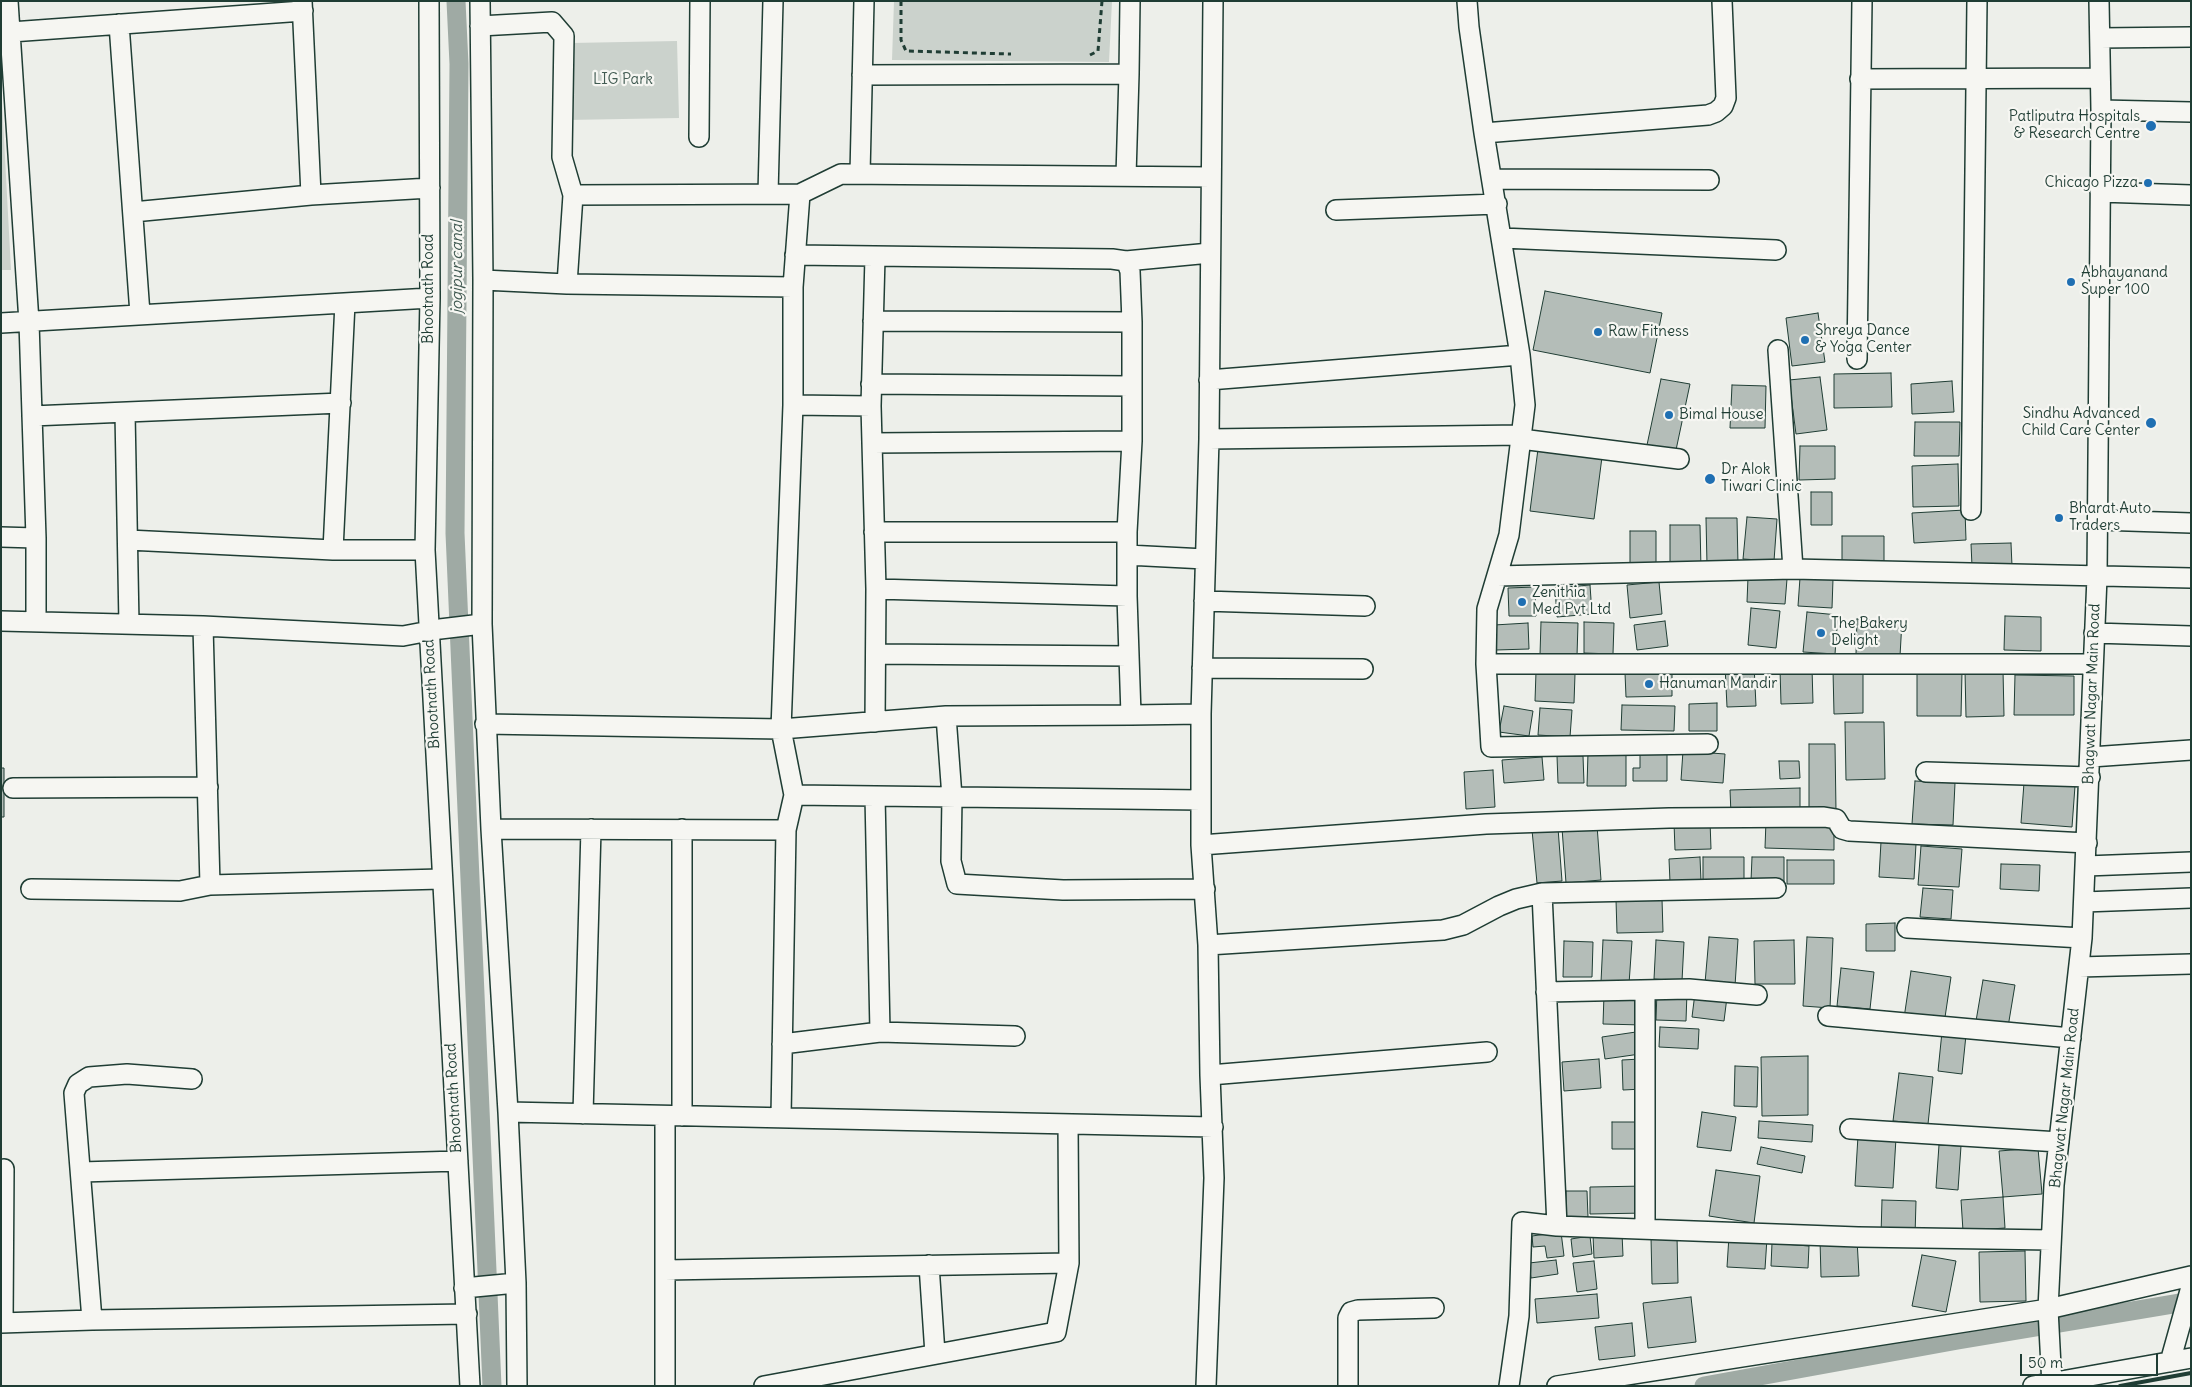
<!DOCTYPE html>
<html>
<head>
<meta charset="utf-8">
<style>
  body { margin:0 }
  #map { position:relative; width:2192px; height:1387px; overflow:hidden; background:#edefea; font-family:Delius,sans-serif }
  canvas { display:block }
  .frame { position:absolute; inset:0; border:2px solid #1f3d34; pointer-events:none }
  .scale { position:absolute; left:2020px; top:1354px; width:138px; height:22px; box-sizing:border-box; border:2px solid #1f3d34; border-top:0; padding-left:6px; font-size:15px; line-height:18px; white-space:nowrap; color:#1f3d34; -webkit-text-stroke:4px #f6f6f2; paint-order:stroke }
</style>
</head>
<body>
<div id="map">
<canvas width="2192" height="1387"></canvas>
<div class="frame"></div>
<div class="scale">50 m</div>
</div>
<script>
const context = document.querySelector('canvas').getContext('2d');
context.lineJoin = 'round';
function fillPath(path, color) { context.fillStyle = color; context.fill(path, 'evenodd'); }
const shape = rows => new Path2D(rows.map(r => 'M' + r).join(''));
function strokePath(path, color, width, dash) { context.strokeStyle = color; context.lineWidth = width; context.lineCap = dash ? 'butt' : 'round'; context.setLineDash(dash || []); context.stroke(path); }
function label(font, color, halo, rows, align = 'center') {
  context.font = font + ' Delius,sans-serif'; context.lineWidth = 4.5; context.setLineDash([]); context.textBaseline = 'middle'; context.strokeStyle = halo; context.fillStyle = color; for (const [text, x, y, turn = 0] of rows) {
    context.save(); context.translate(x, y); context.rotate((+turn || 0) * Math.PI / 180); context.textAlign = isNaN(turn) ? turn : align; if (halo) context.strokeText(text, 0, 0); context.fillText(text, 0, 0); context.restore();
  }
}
fillPath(shape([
  [894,1,1112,1,1109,62,892,60],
  [677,41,679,118,567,120,571,43],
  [1,83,11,270,1,270]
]), '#cbd2cc');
strokePath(shape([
  [456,1,459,64,455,533,492,1386],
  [1704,1386,1958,1340,2191,1301]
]), '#9faaa4', 19);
const building = shape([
  [1545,291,1662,313,1650,373,1533,350,1545,291],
  [1818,313,1825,362,1792,366,1786,318,1818,313],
  [1891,373,1892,407,1834,408,1834,374,1891,373],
  [1820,377,1827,430,1796,434,1789,380,1820,377],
  [1661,379,1690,384,1676,450,1647,445,1661,379],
  [1952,381,1954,412,1912,414,1911,384,1952,381],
  [1732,385,1766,386,1765,428,1730,428,1732,385],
  [1915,422,1960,422,1959,456,1914,456,1915,422],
  [1800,446,1835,446,1835,479,1799,480,1800,446],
  [1538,449,1602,457,1594,519,1530,511,1538,449],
  [1958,464,1959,506,1913,507,1912,466,1958,464],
  [1811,492,1832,492,1832,525,1811,525,1811,492],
  [1965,510,1966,540,1914,543,1912,513,1965,510],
  [1747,517,1777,519,1774,561,1743,559,1747,517],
  [1706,518,1737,518,1738,564,1707,565,1706,518],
  [1670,525,1700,525,1701,569,1670,570,1670,525],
  [1630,531,1656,531,1656,570,1630,570,1630,531],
  [1842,536,1884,536,1884,564,1842,564,1842,536],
  [2011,543,2012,566,1972,566,1971,544,2011,543],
  [1748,577,1787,579,1785,604,1747,602,1748,577],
  [1800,578,1833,579,1832,608,1798,606,1800,578],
  [1659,582,1662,614,1630,618,1627,585,1659,582],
  [1590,585,1592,614,1557,617,1555,588,1590,585],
  [1535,587,1536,616,1509,616,1508,588,1535,587],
  [1751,608,1780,611,1776,648,1748,645,1751,608],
  [1807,612,1838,615,1835,654,1803,652,1807,612],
  [2005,616,2041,617,2041,651,2004,650,2005,616],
  [1857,619,1902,621,1900,656,1856,654,1857,619],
  [1665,621,1668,646,1637,650,1634,625,1665,621],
  [1541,622,1578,623,1577,656,1540,655,1541,622],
  [1584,622,1614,623,1613,654,1584,653,1584,622],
  [1528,623,1529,649,1496,650,1494,625,1528,623],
  [1754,664,1756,706,1727,707,1725,666,1754,664],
  [1812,668,1813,703,1781,704,1780,669,1812,668],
  [1833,670,1863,670,1863,713,1834,714,1833,670],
  [2003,670,2004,716,1966,717,1965,671,2003,670],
  [1536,672,1575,674,1574,703,1535,701,1536,672],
  [1672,672,1672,696,1626,697,1625,673,1672,672],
  [1917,672,1962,672,1961,716,1917,716,1917,672],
  [2015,675,2074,676,2074,715,2014,715,2015,675],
  [1717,703,1717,731,1689,731,1689,704,1717,703],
  [1622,705,1675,706,1674,731,1621,730,1622,705],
  [1504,706,1533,711,1529,736,1499,732,1504,706],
  [1540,708,1572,710,1570,737,1538,735,1540,708],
  [1845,722,1884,722,1885,779,1846,780,1845,722],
  [1809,744,1835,744,1836,811,1809,811,1809,744],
  [1683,751,1725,754,1723,783,1681,780,1683,751],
  [1588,753,1626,754,1626,786,1587,786,1588,753],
  [1640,754,1667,754,1667,781,1633,781,1633,768,1640,768,1640,754],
  [1557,756,1583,756,1584,783,1558,783,1557,756],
  [1542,757,1544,780,1504,783,1502,760,1542,757],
  [1779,761,1799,761,1800,778,1780,779,1779,761],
  [1,768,4,768,4,817,1,817,1,768],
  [1493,770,1495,807,1466,809,1464,772,1493,770],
  [1915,781,1955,783,1953,825,1912,824,1915,781],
  [2024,783,2075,786,2072,827,2021,823,2024,783],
  [1800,788,1800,812,1731,814,1730,790,1800,788],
  [1710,821,1711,849,1675,850,1674,823,1710,821],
  [1766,821,1834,823,1834,850,1765,848,1766,821],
  [1597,825,1601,880,1566,883,1562,828,1597,825],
  [1558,828,1562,881,1537,883,1532,830,1558,828],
  [1881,842,1916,844,1914,879,1879,877,1881,842],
  [1921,846,1962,849,1959,887,1918,885,1921,846],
  [1700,857,1701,881,1670,882,1669,859,1700,857],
  [1703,857,1744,857,1744,882,1703,882,1703,857],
  [1752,857,1784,857,1784,882,1751,881,1752,857],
  [1787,860,1834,860,1834,884,1787,884,1787,860],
  [2001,864,2040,865,2039,891,2000,889,2001,864],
  [1923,888,1953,890,1951,919,1920,917,1923,888],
  [1662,899,1663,932,1617,933,1616,900,1662,899],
  [1895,923,1895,951,1866,951,1866,924,1895,923],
  [1709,937,1738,939,1735,986,1705,983,1709,937],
  [1807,937,1833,938,1830,1008,1803,1006,1807,937],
  [1603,940,1632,941,1629,984,1601,982,1603,940],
  [1656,940,1684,942,1682,981,1654,979,1656,940],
  [1794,940,1795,984,1755,984,1754,941,1794,940],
  [1564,941,1593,942,1592,977,1563,977,1564,941],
  [1841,968,1874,972,1870,1009,1837,1006,1841,968],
  [1911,971,1951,977,1944,1024,1904,1018,1911,971],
  [1983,980,2015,985,2008,1027,1976,1021,1983,980],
  [1657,991,1687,992,1686,1021,1656,1020,1657,991],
  [1695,993,1727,997,1724,1021,1692,1017,1695,993],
  [1604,995,1644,995,1643,1025,1603,1024,1604,995],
  [1660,1027,1699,1029,1698,1049,1659,1047,1660,1027],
  [1636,1032,1640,1054,1605,1059,1602,1037,1636,1032],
  [1942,1032,1966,1035,1962,1074,1938,1071,1942,1032],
  [1808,1056,1808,1115,1762,1116,1761,1057,1808,1056],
  [1599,1059,1601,1088,1564,1091,1562,1062,1599,1059],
  [1641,1059,1643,1089,1623,1090,1622,1060,1641,1059],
  [1735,1066,1758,1067,1757,1107,1734,1106,1735,1066],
  [1899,1073,1933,1077,1928,1124,1893,1121,1899,1073],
  [1702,1112,1736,1117,1731,1151,1697,1147,1702,1112],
  [1759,1121,1813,1125,1812,1142,1758,1138,1759,1121],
  [1612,1122,1643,1122,1644,1149,1612,1149,1612,1122],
  [1858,1136,1896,1138,1893,1188,1855,1186,1858,1136],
  [1939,1145,1961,1146,1958,1190,1936,1188,1939,1145],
  [1761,1147,1805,1156,1802,1173,1757,1164,1761,1147],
  [2038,1148,2042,1194,2003,1197,1999,1151,2038,1148],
  [1716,1170,1760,1176,1754,1223,1709,1216,1716,1170],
  [1646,1186,1646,1213,1590,1214,1590,1187,1646,1186],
  [1566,1191,1587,1191,1588,1217,1566,1218,1566,1191],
  [2003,1197,2005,1228,1963,1231,1961,1200,2003,1197],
  [1882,1200,1916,1201,1915,1236,1881,1235,1882,1200],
  [1561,1232,1564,1256,1547,1258,1545,1246,1533,1247,1532,1236,1561,1232],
  [1622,1233,1623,1256,1594,1258,1593,1235,1622,1233],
  [1590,1236,1592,1254,1573,1257,1571,1239,1590,1236],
  [1677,1236,1678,1283,1652,1284,1651,1237,1677,1236],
  [1729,1236,1767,1238,1765,1269,1727,1267,1729,1236],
  [1857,1239,1859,1276,1821,1277,1820,1240,1857,1239],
  [1772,1243,1809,1246,1808,1268,1771,1266,1772,1243],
  [2025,1251,2026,1301,1980,1302,1979,1252,2025,1251],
  [1922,1255,1956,1261,1946,1312,1912,1306,1922,1255],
  [1556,1260,1558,1274,1531,1278,1529,1263,1556,1260],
  [1594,1261,1597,1289,1577,1292,1573,1263,1594,1261],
  [1597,1294,1599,1318,1537,1323,1535,1299,1597,1294],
  [1691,1297,1696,1342,1648,1348,1643,1303,1691,1297],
  [1632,1323,1635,1356,1599,1360,1595,1327,1632,1323]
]);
fillPath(building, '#b4bdb8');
strokePath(building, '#1f3d34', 1);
const minor = shape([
  [8,1,29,322,36,538,36,622],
  [302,1,311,195],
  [429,1,430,298,425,550,470,1386],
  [480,1,483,280,482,624,491,829,508,1112,516,1283,517,1386],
  [1467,1,1469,27,1484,133,1520,355],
  [119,24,140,314],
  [480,26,552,22,564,36,562,157,573,195,567,284],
  [11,32,303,11],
  [2100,38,2191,37],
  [862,75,1129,74,1130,1],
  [1860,79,2100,78],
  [2101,110,2191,112],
  [1484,133,1708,115,1716,112,1723,106,1726,98,1722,1],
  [699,137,700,1],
  [860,174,864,1],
  [1126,176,1129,74],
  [1493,179,1709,180],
  [2100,192,2191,195],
  [768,194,773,1],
  [573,195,800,194],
  [1336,210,1497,204],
  [133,212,311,195,430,188],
  [1502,238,1776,250],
  [795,255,1112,259,1126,261,1130,271,1132,322,1132,441,1127,532,1127,596,1131,715,946,716,952,797,951,861,957,884,1063,890,1205,889],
  [875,257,871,406,876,589,875,722],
  [1126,261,1210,253],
  [483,280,567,284,793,287,800,194,841,174,1211,177],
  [873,321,1132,322],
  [1,323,430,298],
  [1778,350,1793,569],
  [1857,359,1862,1],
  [1209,380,1520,355,1525,405,1509,535,1487,609,1486,664,1491,747,1708,744],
  [871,384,1131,386],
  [793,405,871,406],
  [125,413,129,624],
  [32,416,341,403],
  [1209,439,1522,435],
  [1521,439,1679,459],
  [872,443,1132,441],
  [1971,510,1977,1],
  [2098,520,2191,523],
  [874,532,1127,532],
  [1,537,36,538],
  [128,540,333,550,425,550],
  [333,550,345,303],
  [1127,555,1205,559],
  [1497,576,1793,569,2191,578],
  [876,589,1127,596],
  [1204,601,1365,606],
  [1,621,203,626,403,636,440,629,482,624],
  [203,626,210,885],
  [2094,633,2191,636],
  [876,654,1129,656],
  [1486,664,2093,664],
  [1202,668,1363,669],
  [1131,715,1201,714],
  [485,724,781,729,793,405,793,287],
  [2091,757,2191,750],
  [1926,772,2090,777],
  [13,788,208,787],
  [794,795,1201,800],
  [875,796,880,1032],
  [491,829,786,830],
  [1201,845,1486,824,1669,818,1824,817,1836,819,1842,829,1849,831,2087,843],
  [2086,866,2191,862],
  [31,889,180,891,210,885,441,879],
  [2084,902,2191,898],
  [1907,928,2082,938],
  [1208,945,1443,930,1463,925,1499,906,1516,899,1542,893,1776,888],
  [2079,967,2191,964],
  [1546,992,1689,989,1757,995],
  [1828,1016,2071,1038],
  [782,1044,880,1032,1015,1036],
  [1210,1075,1487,1052],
  [508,1112,1213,1127],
  [583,1114,591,829],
  [682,1116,682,829],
  [781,1117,786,830,794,795,781,729,946,716],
  [1850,1129,2059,1142],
  [81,1172,458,1161],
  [1557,1226,1858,1237,2051,1240],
  [1645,1229,1645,990],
  [929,1265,935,1354],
  [665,1270,1069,1263],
  [464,1288,516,1283],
  [92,1320,74,1093,78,1084,89,1077,127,1074,192,1079],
  [1,1323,92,1320,467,1314],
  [3,1323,4,1169],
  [2170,1362,2191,1287],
  [665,1386,665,1116],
  [764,1386,1056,1332,1069,1263,1068,1124],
  [1206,1386,1214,1178,1210,1075,1208,945,1201,845,1201,714,1209,439,1213,1],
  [1348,1386,1348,1318,1351,1312,1358,1310,1434,1308],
  [1509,1386,1519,1316,1522,1222,1557,1226,1542,893],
  [1557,1386,2048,1309,2191,1276],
  [2033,1386,2191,1358],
  [2052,1386,2048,1309,2054,1185,2082,938,2097,577,2101,110,2099,1]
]);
strokePath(minor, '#1f3d34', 22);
strokePath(shape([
  [901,1,901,40,906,51,1011,54],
  [1090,55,1098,51,1102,1]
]), '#1f3d34', 3, [5, 4]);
strokePath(minor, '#f6f6f2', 19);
strokePath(shape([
  [2120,1386,2191,1373]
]), '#1f3d34', 4);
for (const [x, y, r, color] of [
  [2151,126,6,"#1f6fb2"],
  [2148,183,5,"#1f6fb2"],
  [2071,282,5,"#1f6fb2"],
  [1598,332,5,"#1f6fb2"],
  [1805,340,5,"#1f6fb2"],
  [1669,415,5,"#1f6fb2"],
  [2151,423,6,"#1f6fb2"],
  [1710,479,6,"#1f6fb2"],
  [2059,518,5,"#1f6fb2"],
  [1522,602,5,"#1f6fb2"],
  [1821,633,5,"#1f6fb2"],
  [1649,684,5,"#1f6fb2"]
]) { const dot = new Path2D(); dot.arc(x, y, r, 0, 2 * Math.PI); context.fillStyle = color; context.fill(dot); strokePath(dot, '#f6f6f2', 2); }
label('15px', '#415b52', '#f6f6f2', [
  ["LIG Park",623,80]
]);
label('15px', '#1f3d34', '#f6f6f2', [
  ["Patliputra Hospitals",2140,117,"right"],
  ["& Research Centre",2140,134,"right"],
  ["Chicago Pizza",2138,183,"right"],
  ["Abhayanand",2081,273],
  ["Super 100",2081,290],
  ["Shreya Dance",1815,331],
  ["& Yoga Center",1815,348],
  ["Raw Fitness",1608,332],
  ["Sindhu Advanced",2140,414,"right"],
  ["Child Care Center",2140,431,"right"],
  ["Bimal House",1679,415],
  ["Dr Alok",1721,470],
  ["Tiwari Clinic",1721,487],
  ["Bharat Auto",2069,509],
  ["Traders",2069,526],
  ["Zenithia",1532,593],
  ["Med Pvt Ltd",1532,610],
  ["The Bakery",1831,624],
  ["Delight",1831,641],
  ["Hanuman Mandir",1659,684]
], 'left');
label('15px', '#1f3d34', '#f6f6f2', [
  ["Bhootnath Road",429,289,-90],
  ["Bhootnath Road",432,694,-93],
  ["Bhagwat Nagar Main Road",2092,694,-88],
  ["Bhootnath Road",454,1098,-93],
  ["Bhagwat Nagar Main Road",2065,1098,-84]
]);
label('italic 16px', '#3f5850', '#f6f6f2', [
  ["jogipur canal",457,267,-90]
]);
</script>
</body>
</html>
